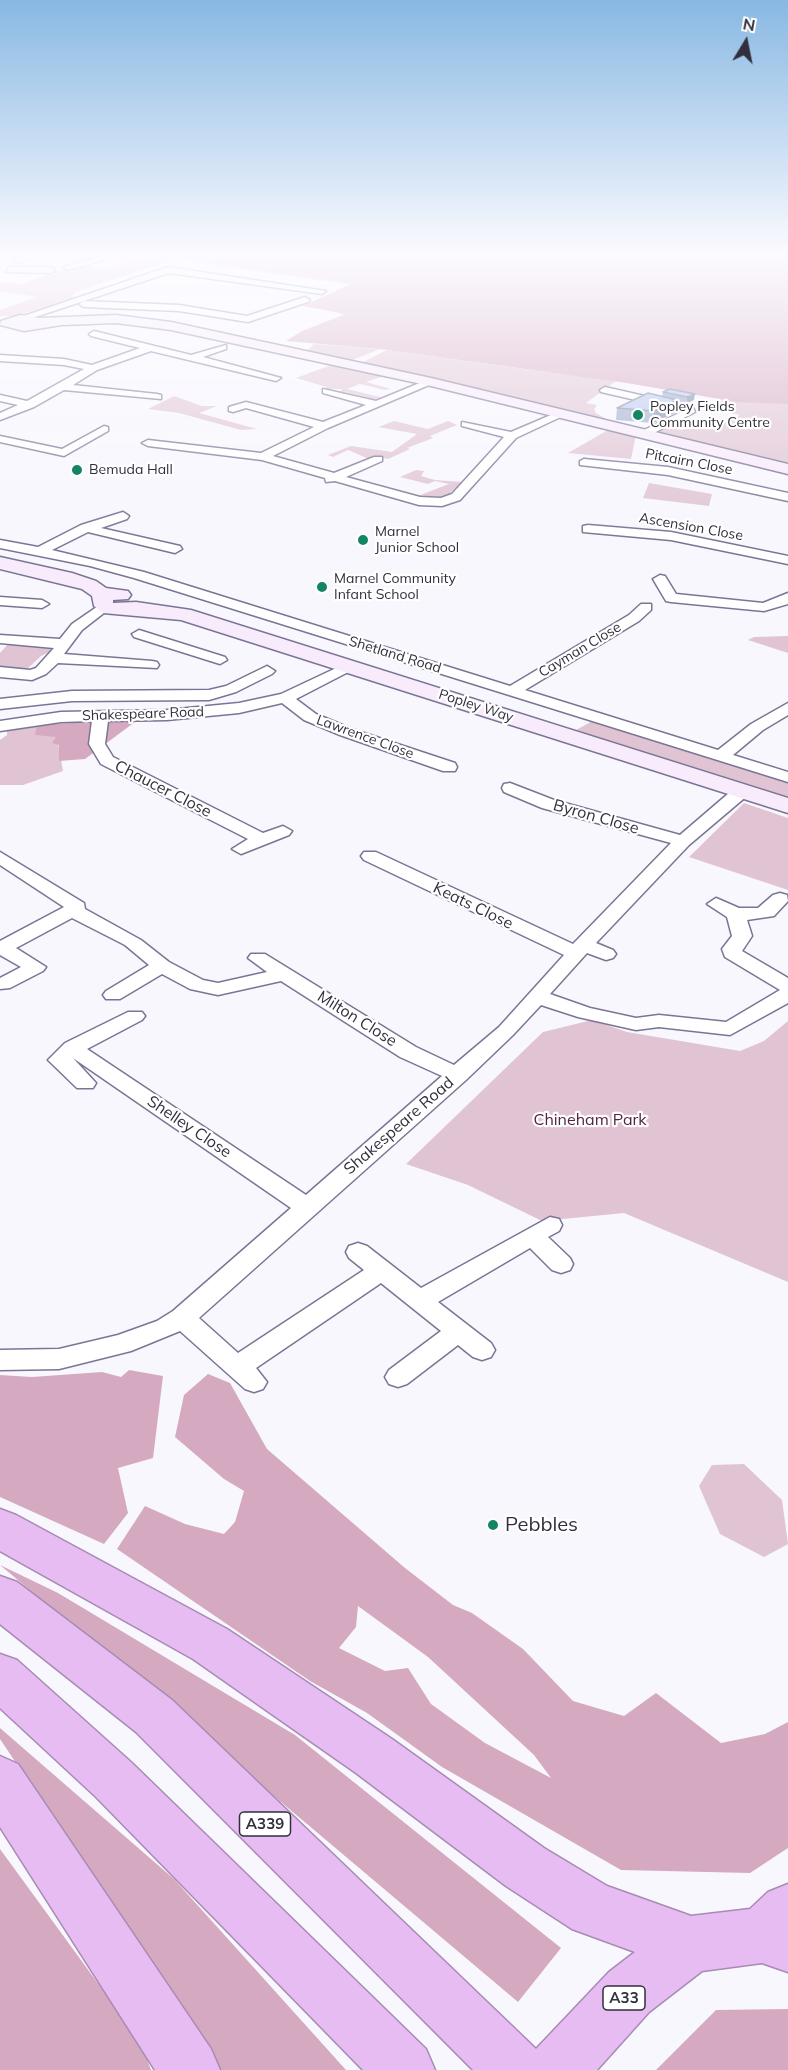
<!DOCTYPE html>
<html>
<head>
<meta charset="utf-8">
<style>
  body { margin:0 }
  #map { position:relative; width:788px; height:2070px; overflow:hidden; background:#f8f7fe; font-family:Mulish,sans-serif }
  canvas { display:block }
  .north { position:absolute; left:716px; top:12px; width:60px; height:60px; -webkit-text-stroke:4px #fff; paint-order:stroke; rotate:10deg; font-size:16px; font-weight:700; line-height:24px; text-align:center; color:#312f3c }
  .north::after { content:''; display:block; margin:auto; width:21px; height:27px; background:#312f3c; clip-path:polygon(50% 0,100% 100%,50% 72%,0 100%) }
</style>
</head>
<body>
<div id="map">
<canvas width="788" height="2070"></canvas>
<div class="north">N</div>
</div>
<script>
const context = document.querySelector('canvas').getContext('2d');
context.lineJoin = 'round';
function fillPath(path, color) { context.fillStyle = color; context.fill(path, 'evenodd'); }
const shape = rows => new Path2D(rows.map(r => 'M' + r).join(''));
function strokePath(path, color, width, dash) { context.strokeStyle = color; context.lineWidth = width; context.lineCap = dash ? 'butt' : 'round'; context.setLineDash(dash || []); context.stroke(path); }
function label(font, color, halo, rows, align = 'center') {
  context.font = font + ' Mulish,sans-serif'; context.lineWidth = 4.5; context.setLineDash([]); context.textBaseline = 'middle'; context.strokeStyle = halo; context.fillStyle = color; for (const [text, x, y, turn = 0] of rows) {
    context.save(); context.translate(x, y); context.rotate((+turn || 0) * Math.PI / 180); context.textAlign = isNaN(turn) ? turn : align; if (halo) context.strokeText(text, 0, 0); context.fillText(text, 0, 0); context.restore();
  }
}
fillPath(shape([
  [110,253,196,253,75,292,72,296,77,299,61,300,69,301,15,316,0,316,0,310,37,297,0,291,0,282,21,284,74,265,107,268,126,261],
  [211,253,788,253,788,464,660,433,657,430,663,427,683,430,685,428,678,426,686,421,715,428,740,415,709,408,723,400,717,398,616,381,586,403,597,405,594,409,596,413,611,422,361,363,387,350,553,373,346,316,314,302,353,285,192,262,192,260],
  [314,344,380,349,350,361,306,352],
  [331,365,384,376,366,382,391,389,385,390,360,384,347,389,384,398,367,400,369,398,345,392,340,393,342,389,323,389,327,387,296,378],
  [174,396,202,406,217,406,199,413,257,429,241,430,179,413,148,409],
  [394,421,428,429,448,421,457,425,430,436,433,438,407,448,410,449,388,459,376,456,369,459,348,450,333,457,328,455,351,446,392,452,417,434,378,427],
  [608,430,636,435,631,459,568,453],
  [416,470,424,471,421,476,435,480,462,482,450,493,452,495,443,500,415,497,449,484,435,481,428,484,400,477],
  [649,483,712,494,709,506,643,498],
  [788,636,788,653,748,640,754,637],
  [8,644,60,647,41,656,26,670,0,667,0,653],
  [598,718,788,777,788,800,576,730],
  [37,725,57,737,63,771,23,785,0,785,0,740,7,735,7,727],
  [744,803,788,818,788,890,689,857],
  [592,1020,627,1032,740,1051,764,1041,788,1021,788,1282,624,1213,542,1221,468,1185,406,1164,543,1032],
  [744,1464,782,1500,788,1544,764,1557,720,1534,699,1486,712,1465]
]), '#e0c4d3');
fillPath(shape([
  [196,253,788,253,788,404,737,402,627,383,380,349,286,341,302,331,346,314,303,306,353,283,182,259],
  [139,719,85,759,59,761,59,745,52,743,56,737,35,735,37,725],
  [129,1370,163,1376,153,1458,118,1468,128,1513,104,1544,0,1497,0,1375,32,1377,102,1372,121,1377],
  [208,1374,230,1383,267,1449,405,1568,453,1605,472,1613,523,1649,573,1701,624,1716,656,1693,721,1743,765,1734,788,1722,788,1848,750,1873,621,1870,442,1767,367,1713,310,1681,117,1549,145,1506,185,1524,224,1534,235,1522,244,1491,224,1479,175,1437,184,1395],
  [358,1606,428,1657,534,1755,551,1778,485,1743,431,1704,408,1668,385,1671,339,1648,356,1627],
  [0,1565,58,1593,295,1735,561,1948,518,2002],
  [0,1728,174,1879,346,2070,221,2070,0,1739],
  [0,1849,140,2041,151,2070,0,2070],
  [788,2009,788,2070,656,2070,716,2010]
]), '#d5aac1');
const street = shape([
  [32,253,42,253,20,263,13,261,32,253],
  [105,255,108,259,67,270,63,267,105,255],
  [9,267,51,267,55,270,51,273,6,272,9,267],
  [168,267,326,291,322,294,169,273,23,321,15,319,168,267],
  [305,297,310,300,308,302,248,322,179,311,84,307,79,304,84,301,179,305,247,316,305,297],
  [94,331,191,355,226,345,226,349,203,357,281,378,276,381,151,351,97,370,73,385,157,394,161,395,161,399,64,390,34,407,0,420,0,413,18,405,0,401,0,395,27,401,84,369,64,365,0,361,0,355,64,359,92,365,140,348,91,336,89,334,94,331],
  [427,380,436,382,328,428,273,456,334,473,374,457,382,457,382,461,346,477,420,497,441,498,452,494,504,437,462,426,462,422,511,432,558,412,567,414,516,438,460,500,442,506,419,505,335,481,326,482,325,478,262,460,148,446,142,443,148,440,261,453,314,427,246,408,233,412,229,411,229,407,246,402,323,422,366,405,323,393,323,389,376,401,427,380],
  [605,387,693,407,695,412,648,436,640,436,640,432,683,411,601,392,600,390,605,387],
  [104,426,108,427,108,431,64,456,0,442,0,436,62,449,104,426],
  [584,459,668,467,788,493,788,501,668,475,580,465,580,461,584,459],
  [123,512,129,516,127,519,101,528,180,546,182,549,175,553,88,532,52,550,144,572,510,686,629,615,641,604,651,604,651,610,639,621,525,690,718,750,751,724,788,703,788,715,763,730,733,755,788,772,788,782,134,578,90,566,0,548,0,540,38,547,81,525,123,512],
  [588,525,671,532,788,556,788,564,671,540,583,532,583,526,588,525],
  [660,575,665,576,676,594,763,603,788,593,788,604,764,611,671,602,666,601,653,579,660,575],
  [0,597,42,600,49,604,42,608,0,605,0,597],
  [104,602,111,606,109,609,82,630,64,654,152,661,157,662,159,665,157,668,58,663,46,674,32,680,0,677,0,667,30,670,36,668,54,648,0,643,0,635,60,639,72,624,104,602],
  [139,630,225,657,227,660,220,664,134,637,132,634,139,630],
  [349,662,354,663,356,666,354,669,296,699,316,714,352,729,455,763,457,767,455,771,443,771,340,735,304,720,282,703,239,713,167,720,108,721,105,744,113,757,263,833,283,826,292,831,289,835,241,854,232,849,248,839,101,764,89,744,92,721,61,722,0,731,0,721,61,712,167,710,239,703,281,694,349,662],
  [267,666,275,671,272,674,236,692,209,700,72,701,0,709,0,699,72,691,209,690,226,686,267,666],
  [510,783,554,800,680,835,736,787,748,787,751,791,748,795,689,845,596,943,613,950,616,954,613,958,606,960,587,953,550,994,590,1008,636,1018,659,1015,726,1022,780,990,725,957,722,949,732,936,727,917,707,904,716,898,739,908,758,908,773,895,780,893,787,895,788,901,774,916,747,920,752,936,742,951,788,978,788,1003,730,1035,659,1027,636,1030,578,1017,541,1005,513,1035,466,1080,199,1318,238,1353,364,1270,349,1258,346,1252,349,1246,358,1243,367,1246,421,1288,550,1217,559,1219,562,1225,559,1231,548,1237,570,1258,573,1264,570,1270,561,1273,552,1270,530,1248,438,1302,491,1343,495,1350,491,1357,482,1360,473,1357,458,1345,407,1384,398,1387,389,1384,385,1377,389,1370,441,1331,381,1283,256,1368,267,1382,263,1389,254,1392,245,1389,180,1331,131,1351,59,1369,0,1370,0,1350,59,1349,118,1335,157,1321,173,1311,291,1208,73,1058,96,1083,93,1088,77,1088,48,1060,65,1043,128,1012,142,1012,145,1016,142,1020,87,1049,306,1195,442,1076,400,1057,281,981,218,995,190,989,162,974,120,999,106,999,103,995,106,991,149,965,125,945,72,918,16,948,46,967,43,971,10,988,0,989,0,978,21,967,0,955,0,941,64,907,0,865,0,852,84,903,85,909,141,940,169,962,203,980,218,983,267,972,248,958,251,954,265,954,416,1047,454,1065,499,1027,564,955,364,860,361,856,364,852,376,852,573,944,671,843,542,808,504,792,502,788,504,784,510,783]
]);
const secondary = shape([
  [20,315,39,318,116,315,171,322,431,378,788,464,788,474,431,386,171,330,116,323,62,325,24,331,0,325,1,321,20,315],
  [0,557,72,573,96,581,106,588,128,591,131,595,128,599,113,600,113,603,136,602,191,610,788,798,788,813,181,620,103,613,94,606,92,596,82,589,0,569,0,557]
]);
const highway = shape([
  [0,1509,16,1515,227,1629,392,1739,544,1848,607,1886,691,1916,750,1909,768,1892,788,1884,788,1972,762,1963,702,1971,649,2012,597,2070,473,2070,136,1732,0,1624,0,1576,17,1582,172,1700,536,2049,609,1972,635,1952,572,1929,506,1886,356,1773,193,1659,0,1551,0,1509],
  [0,1654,17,1660,132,1763,426,2049,435,2070,363,2070,96,1797,0,1708,0,1654],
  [0,1756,18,1764,211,2049,220,2070,155,2070,0,1827,0,1756]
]);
strokePath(street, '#7b7595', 3);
strokePath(secondary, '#7b7595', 3);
strokePath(highway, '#a78bb3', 3);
fillPath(street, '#fff');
fillPath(secondary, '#f8ebfb');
fillPath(highway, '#e7bcf3');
fillPath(shape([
  [670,389,694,400,687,403,677,401,676,412,653,423,616,420,617,408,662,397,663,392]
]), '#9fadcf');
fillPath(shape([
  [695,394,694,400,687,403,687,397],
  [677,400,676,412,653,423,654,411]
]), '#828da9');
const building = shape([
  [670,389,695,394,687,397,663,392,670,389],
  [648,393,677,400,654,411,617,408,648,393]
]);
fillPath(building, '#b9c9f1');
strokePath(building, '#828da9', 1.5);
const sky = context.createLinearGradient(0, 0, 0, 542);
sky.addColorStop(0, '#88b8e3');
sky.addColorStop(0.47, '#fcfbff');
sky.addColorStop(1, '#fcfbff00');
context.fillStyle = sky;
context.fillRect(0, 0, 788, 542);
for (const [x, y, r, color] of [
  [638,415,6,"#138564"],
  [77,470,6,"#138564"],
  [363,540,6,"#138564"],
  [322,587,6,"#138564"],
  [493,1525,6,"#138564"]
]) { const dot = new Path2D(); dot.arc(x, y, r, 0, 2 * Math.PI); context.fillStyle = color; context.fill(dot); strokePath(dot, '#fff', 2); }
label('14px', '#312f3c', '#fff', [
  ["Popley Fields",650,407],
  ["Community Centre",650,423],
  ["Bemuda Hall",89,470],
  ["Marnel",375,532],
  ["Junior School",375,548],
  ["Marnel Community",334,579],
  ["Infant School",334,595]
], 'left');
label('14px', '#312f3c', '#fff', [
  ["Pitcairn Close",689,462,11],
  ["Ascension Close",691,527,10],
  ["Cayman Close",580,650,-31],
  ["Shetland Road",395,655,17],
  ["Popley Way",476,706,18],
  ["Shakespeare Road",143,714,-2],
  ["Lawrence Close",365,737,20]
]);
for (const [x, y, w] of [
  [265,1824,51],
  [624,1998,42]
]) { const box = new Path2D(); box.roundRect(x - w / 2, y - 12, w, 24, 4.5); context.fillStyle = '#fff'; context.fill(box); strokePath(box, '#312f3c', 1.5); }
label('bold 15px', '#312f3c', null, [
  ["A339",265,1824],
  ["A33",624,1998]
]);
label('16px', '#312f3c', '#fff', [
  ["Chaucer Close",163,789,27],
  ["Byron Close",596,817,16],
  ["Keats Close",473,906,26],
  ["Milton Close",357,1019,32],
  ["Shakespeare Road",399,1126,-41],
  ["Shelley Close",189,1127,34]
]);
label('16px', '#562243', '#fff', [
  ["Chineham Park",590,1120]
]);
label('20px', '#312f3c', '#fff', [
  ["Pebbles",505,1525]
], 'left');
</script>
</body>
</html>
